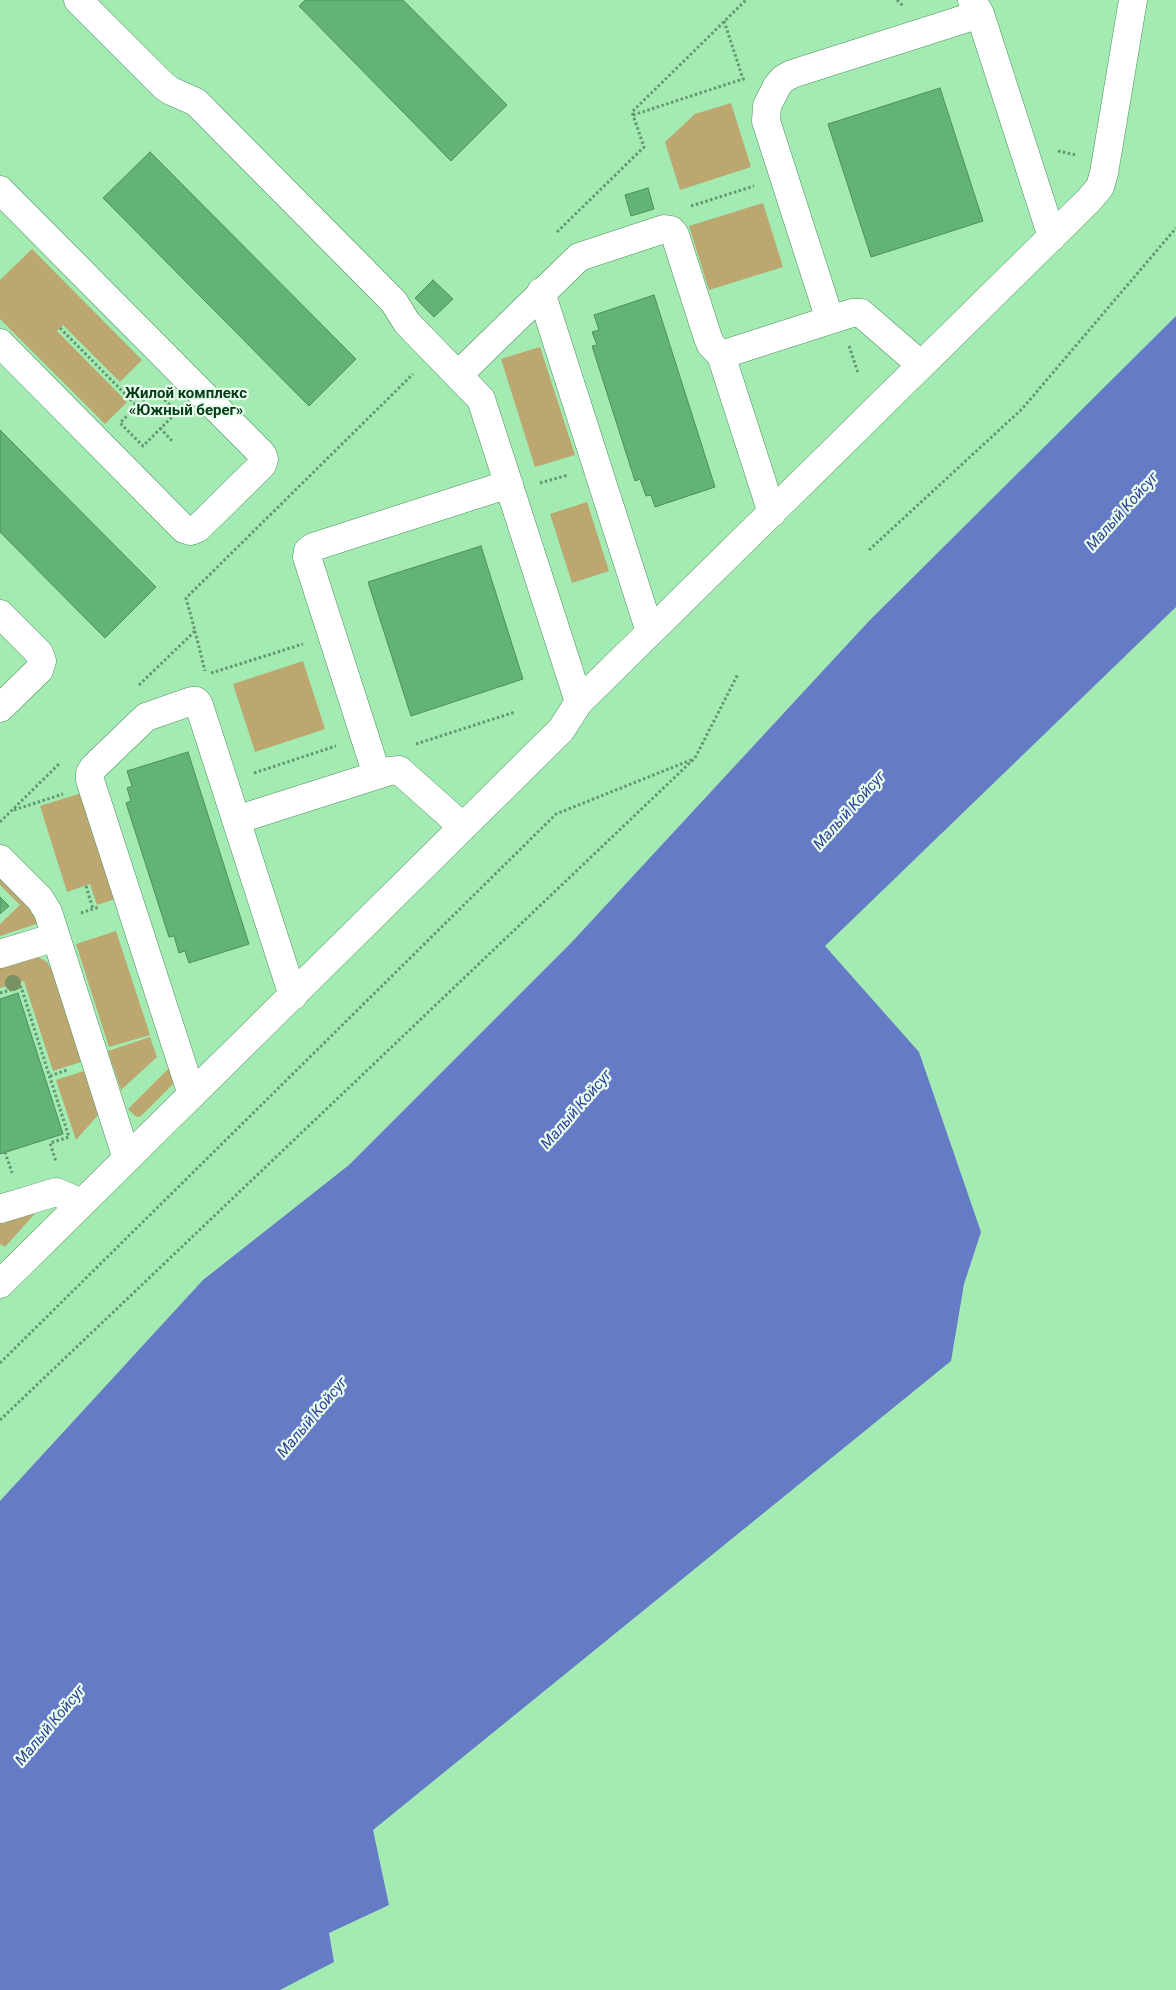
<!DOCTYPE html>
<html>
<head>
<meta charset="utf-8">
<style>
  body { margin:0 }
  canvas { display:block; background:#a3eab3 }
</style>
</head>
<body>
<canvas width="1176" height="1990"></canvas>
<script>
const context = document.querySelector('canvas').getContext('2d');
context.lineJoin = 'round';
function fillPath(path, color) { context.fillStyle = color; context.fill(path, 'evenodd'); }
const shape = rows => new Path2D(rows.map(r => 'M' + r).join(''));
function strokePath(path, color, width, dash) { context.strokeStyle = color; context.lineWidth = width; context.lineCap = dash ? 'butt' : 'round'; context.setLineDash(dash || []); context.stroke(path); }
function label(font, color, halo, rows, align = 'center') {
  context.font = font + ' Roboto,sans-serif'; context.lineWidth = 4.5; context.setLineDash([]); context.textBaseline = 'middle'; context.strokeStyle = halo; context.fillStyle = color; for (const [text, x, y, turn = 0] of rows) {
    context.save(); context.translate(x, y); context.rotate((+turn || 0) * Math.PI / 180); context.textAlign = isNaN(turn) ? turn : align; if (halo) context.strokeText(text, 0, 0); context.fillText(text, 0, 0); context.restore();
  }
}
fillPath(shape([
  [731,103,751,167,680,190,665,142,695,114],
  [763,203,783,267,709,290,689,226],
  [32,249,142,360,120,382,63,325,57,331,127,402,105,424,0,319,0,280],
  [540,347,575,455,535,467,501,359],
  [587,502,609,571,572,583,550,514],
  [303,661,325,729,255,752,233,684],
  [85,792,119,898,97,905,90,884,67,892,40,806],
  [0,870,42,922,0,936,0,924,20,905,0,885],
  [116,931,150,1035,109,1047,76,944],
  [27,957,38,957,47,962,53,973,81,1062,53,1071,24,981,0,988,0,966],
  [150,1037,157,1057,121,1090,108,1051],
  [174,1063,180,1077,141,1116,137,1117,134,1115,128,1109],
  [84,1071,98,1115,76,1140,56,1080],
  [40,1208,5,1247,0,1244,0,1221]
]), '#bba76f');
fillPath(shape([
  [1176,316,1176,607,825,946,919,1052,981,1232,964,1284,951,1361,373,1830,389,1905,329,1933,334,1962,280,1990,0,1990,0,1501,203,1280,349,1165,571,943,869,621]
]), '#667bc5');
const building = shape([
  [305,0,403,0,507,105,451,161,299,6,305,0],
  [940,88,983,221,871,257,828,124,940,88],
  [150,152,356,359,309,406,103,198,150,152],
  [648,188,654,209,631,216,625,195,648,188],
  [433,280,453,299,434,317,415,298,433,280],
  [654,295,715,487,655,507,651,495,646,496,640,479,635,481,592,346,597,345,592,332,599,330,594,315,654,295],
  [0,430,156,587,105,638,0,532,0,430],
  [481,546,523,679,411,716,368,582,481,546],
  [188,752,249,944,189,963,185,951,179,953,174,936,169,937,126,803,131,801,127,788,132,786,127,771,188,752],
  [0,897,9,906,0,914,0,897],
  [18,993,63,1134,0,1154,0,999,18,993]
]);
fillPath(building, '#63b277');
strokePath(building, '#4c905e', 1);
const minor = shape([
  [78,0,164,86,171,91,196,102,394,302,407,323,481,399,579,702],
  [972,0,980,14,1052,237],
  [0,190,262,454,264,459,262,465,198,528,191,531,184,529,0,343],
  [541,292,650,632],
  [830,320,766,121,767,106,777,86,783,79,792,74,980,14],
  [721,355,830,320,852,313,861,313,921,365],
  [458,375,579,257,664,229,671,230,675,235,708,338,711,345,721,355,772,513],
  [0,614,39,653,42,661,39,670,0,708],
  [377,775,307,557,308,551,313,547,509,484],
  [236,820,390,771,399,770,463,827],
  [0,859,40,899,48,912,127,1159],
  [0,954,56,937],
  [192,1095,90,780,90,773,94,767,146,717,192,701,196,701,199,705,293,996],
  [0,1209,56,1192,82,1203],
  [0,1284,561,730,579,702,1089,200,1100,187,1104,173,1133,0]
]);
strokePath(minor, '#4e9260', 29);
strokePath(shape([
  [897,0,903,6],
  [724,21,743,79],
  [633,115,743,79,746,80],
  [1058,151,1076,155],
  [691,206,754,186],
  [557,232,644,147,632,112,746,0],
  [60,328,137,406],
  [849,346,858,373],
  [154,389,177,412,143,446,120,423,154,389],
  [160,428,173,442],
  [540,483,568,475],
  [869,550,1022,409,1176,228],
  [195,631,205,671],
  [211,673,303,644],
  [139,685,195,631,186,598,413,374],
  [416,744,515,712],
  [254,773,336,746],
  [14,810,63,794],
  [0,822,60,763],
  [86,886,93,909],
  [81,913,99,907],
  [0,993,21,987,69,1137,50,1143,56,1162],
  [50,1076,67,1070],
  [5,1152,12,1173],
  [0,1363,556,814,691,760],
  [0,1420,695,758,738,674]
]), '#63986f', 3, [2.5, 2.5]);
strokePath(minor, '#fff', 28);
context.fillStyle = '#799264';
for (const [x, y] of [
  [13,983]
]) { context.beginPath(); context.arc(x, y, 8, 0, 2 * Math.PI); context.fill(); }
label('bold 15px', '#023c19', '#e9fdec', [
  ["Жилой комплекс",186,394],
  ["«Южный берег»",186,411]
]);
label('italic 15px', '#2e3e97', '#e9fdec', [
  ["Малый Койсуг",1123,512,-48],
  ["Малый Койсуг",850,811,-48],
  ["Малый Койсуг",577,1110,-49],
  ["Малый Койсуг",313,1418,-50],
  ["Малый Койсуг",51,1726,-50]
]);
</script>
</body>
</html>
